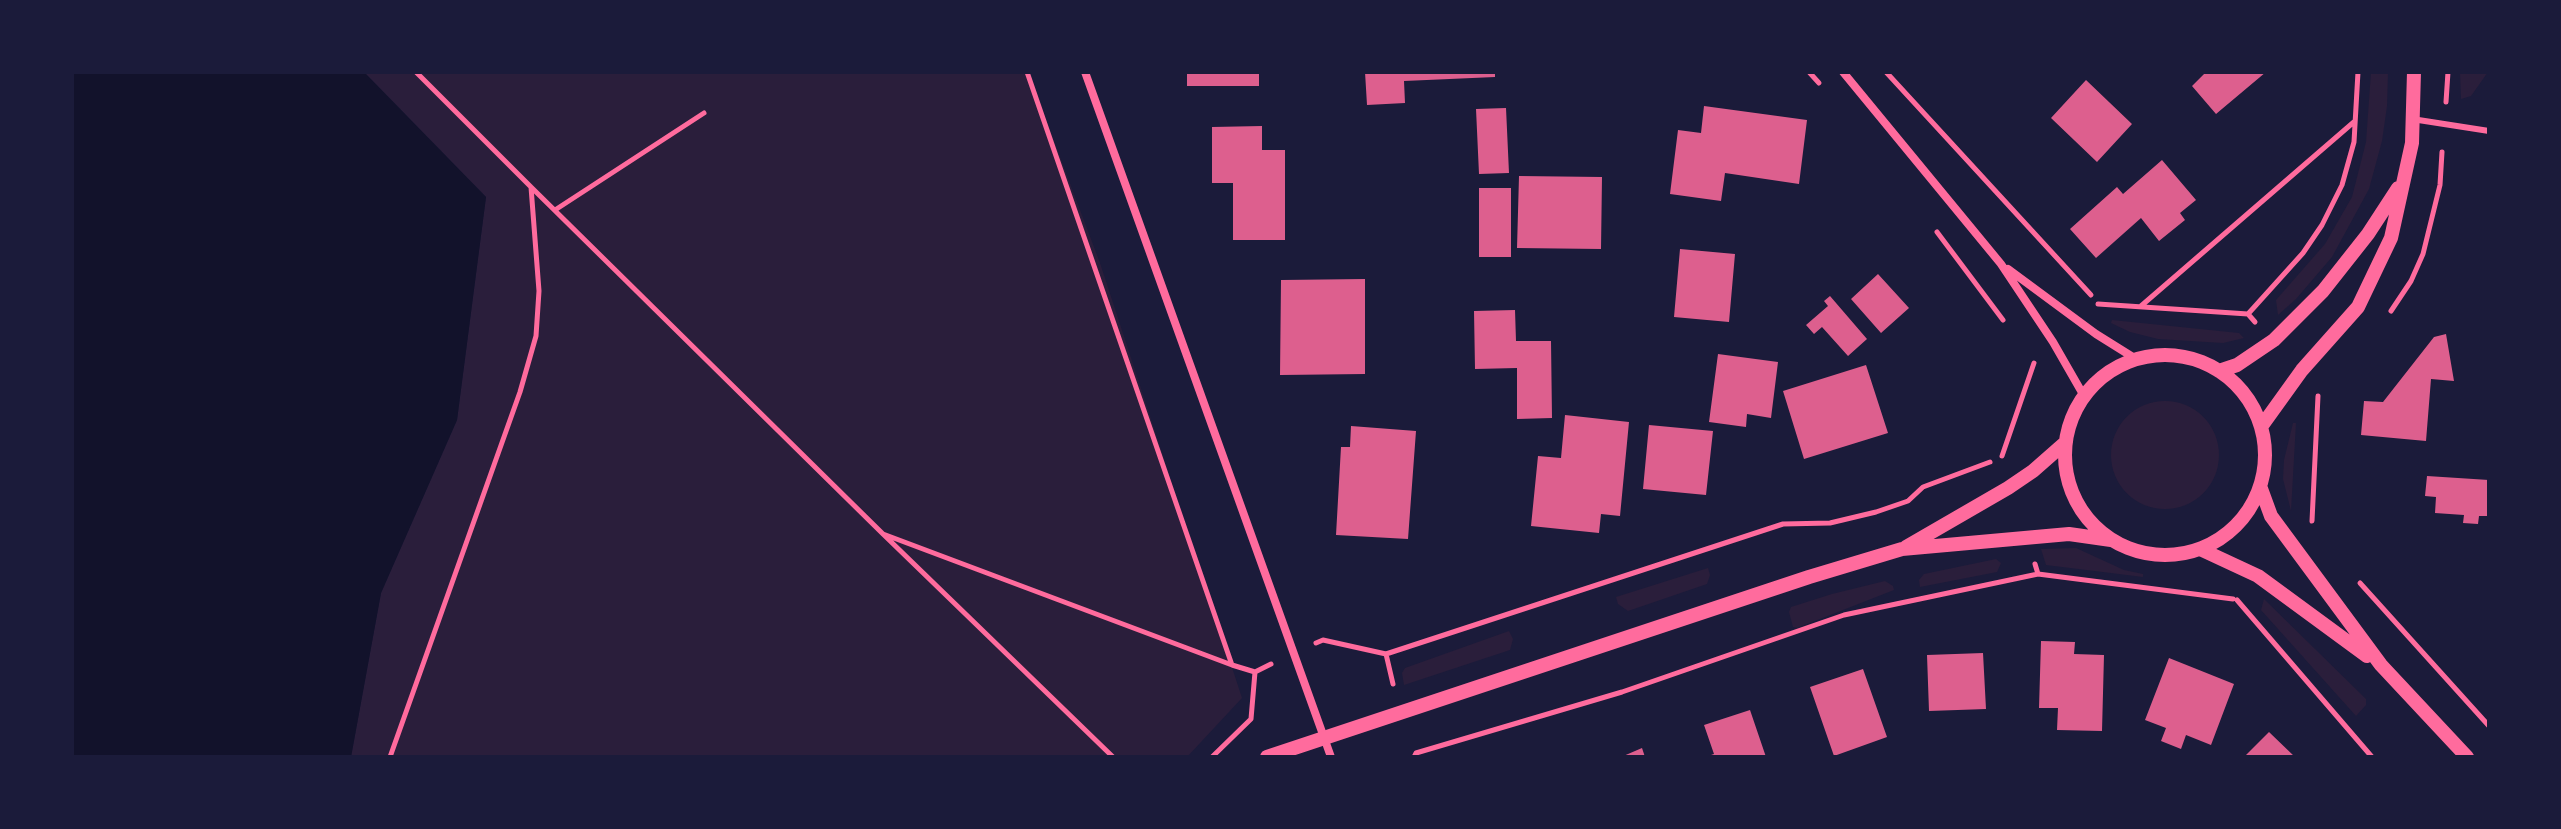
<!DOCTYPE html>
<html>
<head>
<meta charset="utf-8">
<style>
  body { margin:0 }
  #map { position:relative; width:2561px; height:829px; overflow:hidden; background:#1b1b3a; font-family:Figtree,sans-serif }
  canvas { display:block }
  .frame { position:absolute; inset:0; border:74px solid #1b1b3a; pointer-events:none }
</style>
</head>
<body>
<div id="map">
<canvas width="2561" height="829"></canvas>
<div class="frame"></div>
</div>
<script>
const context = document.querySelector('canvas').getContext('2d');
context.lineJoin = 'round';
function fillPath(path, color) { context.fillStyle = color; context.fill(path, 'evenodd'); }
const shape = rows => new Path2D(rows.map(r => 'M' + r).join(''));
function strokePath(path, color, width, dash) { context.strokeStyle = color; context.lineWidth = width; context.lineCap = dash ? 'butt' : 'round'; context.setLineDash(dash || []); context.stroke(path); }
fillPath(shape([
  [364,72,1028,72,1100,263,1242,698,1187,757,351,757,381,593,457,420,486,197],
  [2371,72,2388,72,2387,106,2382,141,2369,189,2332,257,2296,299,2278,315,2276,300,2325,244,2352,197,2366,142],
  [2460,72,2488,72,2471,96,2461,99],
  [2112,320,2239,333,2244,338,2223,343,2158,339,2130,332,2111,323],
  '2111 455a54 54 0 1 1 108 0a54 54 0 1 1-108 0Z',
  [2293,423,2296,423,2291,511,2283,479,2284,460],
  [2076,548,2124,570,2143,574,2143,577,2046,565,2041,549],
  [1996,559,2001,563,1997,572,1920,587,1919,580,1924,574],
  [1708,568,1710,575,1707,584,1628,611,1618,604,1616,597],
  [1885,581,1893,586,1894,590,1797,628,1793,627,1789,612,1791,607,1832,594],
  [2264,599,2366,699,2366,705,2356,716,2261,610],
  [1509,631,1513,639,1510,650,1404,685,1402,673,1405,668]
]), '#2a1e3b');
fillPath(shape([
  [72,72,364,72,486,197,457,420,381,593,351,757,72,757]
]), '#12122b');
fillPath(shape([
  [1187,72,1259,72,1259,86,1187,86],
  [1365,72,1495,72,1495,77,1404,81,1405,103,1367,105],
  [2206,72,2266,72,2216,114,2192,86],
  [2086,80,2132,124,2097,162,2051,118],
  [1704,106,1807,120,1799,184,1725,173,1721,201,1670,194,1678,130,1701,133],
  [1506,108,1509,173,1479,174,1476,109],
  [1262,126,1262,150,1285,150,1285,240,1233,240,1233,183,1212,183,1212,127],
  [2162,160,2196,200,2180,213,2185,220,2159,241,2141,218,2096,258,2070,229,2117,187,2123,194],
  [1519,176,1602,177,1601,249,1517,248],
  [1479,188,1511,188,1511,257,1479,257],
  [1680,249,1735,254,1729,322,1674,317],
  [1878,274,1909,308,1881,333,1851,299],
  [1365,279,1365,374,1280,375,1281,280],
  [1830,296,1867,339,1848,356,1822,327,1814,334,1806,325,1828,306,1824,301],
  [1515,310,1516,341,1551,341,1552,418,1517,419,1517,368,1475,369,1474,311],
  [2446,334,2454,381,2431,379,2426,441,2361,435,2364,401,2383,402,2434,337],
  [1718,354,1778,362,1771,418,1747,414,1746,427,1709,422],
  [1866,365,1888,433,1804,459,1783,391],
  [1565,415,1629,422,1620,516,1601,514,1599,533,1531,526,1538,456,1561,458],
  [1649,425,1713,431,1706,495,1643,489],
  [1351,426,1416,431,1408,539,1336,535,1341,447,1350,447],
  [2427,476,2489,480,2489,516,2479,516,2478,524,2463,523,2464,515,2435,513,2436,497,2425,496],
  [2041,641,2075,642,2074,654,2104,655,2102,731,2057,730,2058,708,2039,708],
  [1983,653,1986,709,1929,711,1927,655],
  [2169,658,2234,684,2211,745,2186,735,2181,749,2161,741,2166,728,2145,720],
  [1863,669,1887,737,1834,756,1810,687],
  [1750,710,1766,757,1705,757,1714,754,1704,725],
  [2269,732,2295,757,2248,757,2246,755],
  [1642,748,1645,757,1621,757]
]), '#dd5f8e');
strokePath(shape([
  [1027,72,1232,665],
  [1809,72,1819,83],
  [1886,72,2091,295],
  [2446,102,2448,72],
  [531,187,883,534,1113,757],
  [555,210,704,113],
  [1937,232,2003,320],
  [2098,304,2248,314],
  [2141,306,2355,121],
  [2391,311,2411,281,2423,254,2440,185,2442,152],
  [2255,322,2248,314,2303,253,2322,225,2342,185,2354,142,2358,72],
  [2002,456,2034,363],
  [2312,521,2318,396],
  [883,534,1232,665,1255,672,1271,664],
  [2035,564,2038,574,2233,599],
  [2360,583,2489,726],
  [2237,600,2372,757],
  [1316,643,1323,640,1386,654,1783,524,1830,523,1876,512,1908,501,1923,487,1990,462],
  [1386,654,1393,684],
  [390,757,520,392,536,336,539,291,531,187,416,72],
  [1212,757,1251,719,1255,672],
  [1414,757,1416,753,1622,692,1844,615,2038,574]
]), '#ff6b9d', 5);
strokePath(shape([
  [2412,119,2489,131]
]), '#ff6b9d', 6);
strokePath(shape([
  [1085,72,1331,757],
  [1843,72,2001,264,2053,342,2084,396],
  [2008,269,2096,334,2136,359]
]), '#ff6b9d', 8);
strokePath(shape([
  '2065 455a100 100 0 1 1 200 0a100 100 0 1 1-200 0Z',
  [2219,371,2237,365,2274,340,2323,291,2368,234,2398,188],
  [2261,427,2302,370,2358,307,2391,238,2412,143,2414,72],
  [2260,486,2271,516,2381,665,2467,757],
  [1906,547,2008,488,2033,471,2066,442],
  [2200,549,2258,576,2367,656],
  [1267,757,1809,577,1902,549,2069,534,2111,540]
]), '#ff6b9d', 14);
</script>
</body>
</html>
